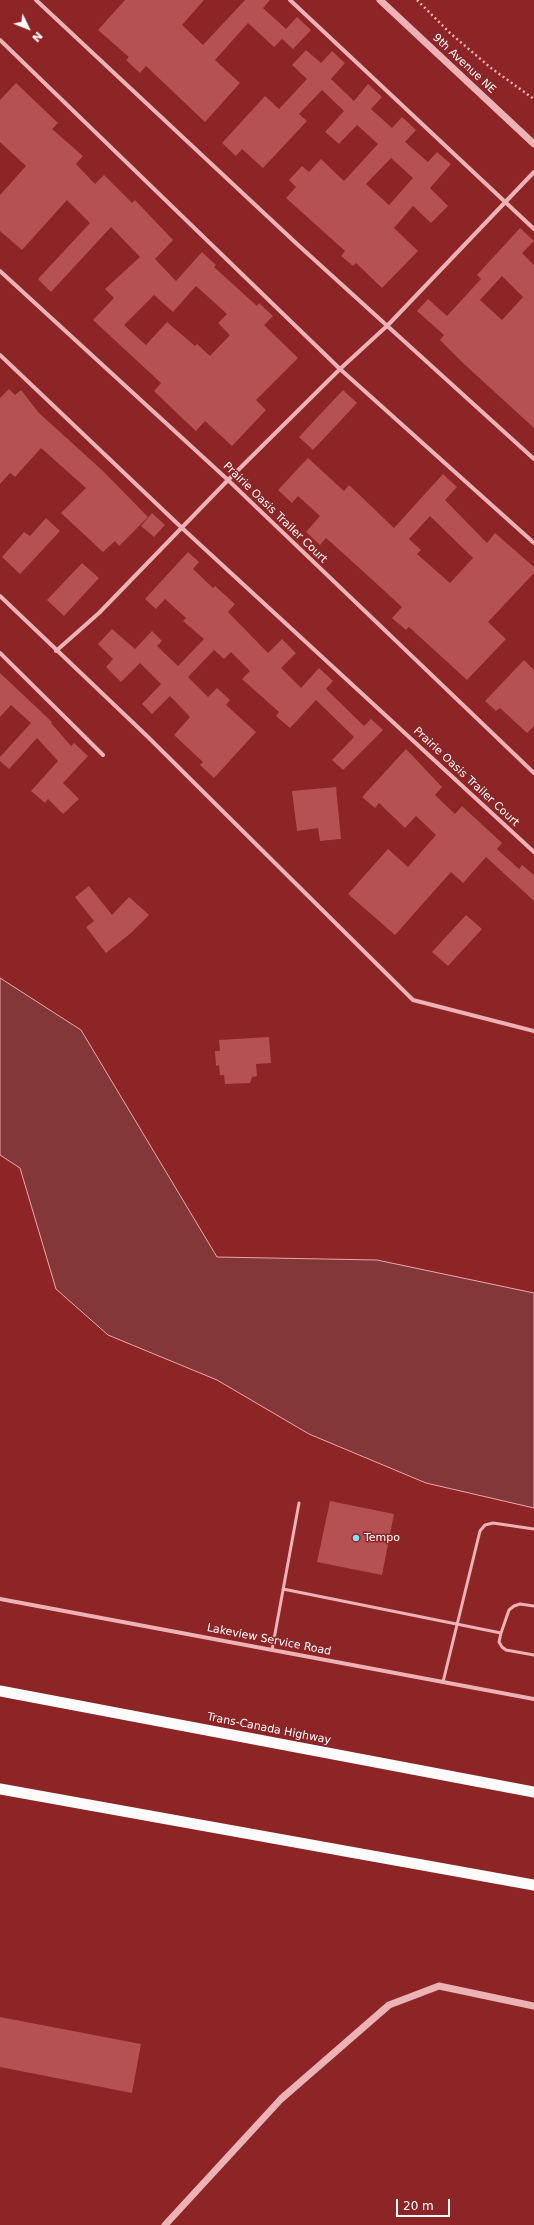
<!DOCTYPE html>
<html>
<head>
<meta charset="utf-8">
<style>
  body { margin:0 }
  #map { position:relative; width:534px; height:2225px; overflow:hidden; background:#8d2426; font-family:"DejaVu Sans",sans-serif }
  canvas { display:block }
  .north { position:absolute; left:8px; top:8px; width:40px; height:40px; -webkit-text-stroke:3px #8d2426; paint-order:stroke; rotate:133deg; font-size:11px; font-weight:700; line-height:16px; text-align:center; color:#fff }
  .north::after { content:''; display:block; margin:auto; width:14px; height:18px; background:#fff; clip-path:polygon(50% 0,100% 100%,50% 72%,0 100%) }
  .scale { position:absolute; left:396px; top:2199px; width:54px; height:18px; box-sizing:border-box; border:2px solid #fff; border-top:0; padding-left:5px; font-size:12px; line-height:14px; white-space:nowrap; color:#fff; -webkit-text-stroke:3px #8d2426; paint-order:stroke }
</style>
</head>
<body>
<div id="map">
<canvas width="534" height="2225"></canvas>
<div class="north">N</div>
<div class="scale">20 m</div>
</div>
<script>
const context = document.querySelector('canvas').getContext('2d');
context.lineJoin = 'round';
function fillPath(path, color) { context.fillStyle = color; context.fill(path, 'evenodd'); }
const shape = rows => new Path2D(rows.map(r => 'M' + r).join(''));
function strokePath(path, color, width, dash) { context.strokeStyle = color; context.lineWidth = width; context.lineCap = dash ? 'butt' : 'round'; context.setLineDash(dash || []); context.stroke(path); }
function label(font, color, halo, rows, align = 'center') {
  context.font = font + ' "DejaVu Sans",sans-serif'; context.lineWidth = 3; context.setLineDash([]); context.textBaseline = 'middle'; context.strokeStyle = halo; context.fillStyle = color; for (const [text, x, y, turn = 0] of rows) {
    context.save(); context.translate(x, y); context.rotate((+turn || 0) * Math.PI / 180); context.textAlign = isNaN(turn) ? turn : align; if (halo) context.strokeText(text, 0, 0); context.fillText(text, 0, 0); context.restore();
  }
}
const water = shape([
  [0,978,81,1030,217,1257,377,1260,534,1293,534,1508,426,1483,309,1434,217,1380,108,1335,56,1289,20,1168,0,1155,0,978]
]);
fillPath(water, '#843738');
strokePath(water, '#eca7aa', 1);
fillPath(shape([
  [125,0,204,0,182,25,203,45,245,0,270,0,263,8,286,29,297,17,311,30,293,49,282,39,274,47,248,23,215,60,240,83,205,122,146,66,140,73,126,60,129,57,98,30],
  [306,50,321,63,332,51,345,63,331,79,354,101,368,84,382,97,371,109,392,128,402,117,416,130,405,142,428,162,437,152,451,164,430,188,448,206,431,223,413,206,394,228,418,251,382,288,356,263,353,266,341,256,345,251,286,198,296,187,289,180,302,166,309,172,321,159,344,181,378,144,357,125,339,144,325,132,344,111,322,90,299,114,307,121,263,168,242,149,236,156,222,143,265,96,279,109,307,79,292,65],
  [391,158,413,178,389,205,366,184],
  [16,83,58,123,52,129,83,156,76,164,95,184,104,175,132,203,135,200,173,240,155,259,176,281,202,252,216,265,214,267,257,306,259,303,273,316,264,325,298,358,256,400,266,410,232,446,205,421,196,431,182,418,154,391,161,383,93,320,114,298,105,289,140,257,111,227,51,292,38,279,90,223,67,200,22,250,0,231,0,195,26,166,0,142,0,100],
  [196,286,227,314,218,323,230,335,210,356,197,344,195,346,167,322,146,345,124,325,154,295,173,312],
  [520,228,534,241,522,253,534,265,534,428,463,363,440,340,444,335,417,311,428,299,447,316,481,279,477,275],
  [502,276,523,297,502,320,480,300],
  [9,389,15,395,21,390,39,413,103,471,148,517,119,546,115,541,103,552,61,513,86,488,41,448,15,477,10,473,0,484,0,398],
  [343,390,357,403,313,450,299,437],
  [308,458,344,491,349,485,394,528,443,474,457,487,445,500,487,543,495,533,534,567,534,573,488,622,506,639,467,680,409,627,406,630,392,618,402,607,355,564,326,538,320,545,306,532,320,516,298,496,292,503,278,490],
  [430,516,473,558,450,583,417,554,421,550,409,539],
  [152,513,165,525,154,537,141,526],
  [46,518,60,531,20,574,2,557,24,532,30,536],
  [188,552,199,562,193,569,213,588,215,586,235,604,228,612,268,653,282,639,296,653,281,668,301,688,319,668,333,681,326,689,364,726,371,719,383,730,343,770,332,760,354,737,316,700,290,728,276,716,279,712,242,679,250,671,231,652,224,659,214,650,188,677,208,697,217,688,230,700,226,705,256,732,214,778,200,765,203,762,174,735,190,717,170,696,152,714,142,704,161,684,140,663,121,682,106,667,113,659,98,644,112,629,135,649,152,631,162,641,157,646,178,666,204,639,183,621,186,618,165,599,156,609,145,599],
  [82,563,99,578,64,616,47,600],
  [524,660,534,670,534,726,527,733,500,708,496,711,485,701],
  [0,673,52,722,51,723,71,746,74,743,88,756,63,783,79,799,63,814,48,799,45,803,31,791,58,761,37,738,9,769,0,761,0,757,31,723,11,705,0,717],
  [406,749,442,787,435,795,455,814,462,806,502,843,497,849,519,869,522,865,534,875,534,901,486,857,463,883,451,872,395,935,348,894,388,849,408,867,436,835,416,816,405,828,379,803,375,808,362,797],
  [336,787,341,839,320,841,318,828,297,831,292,791],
  [89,886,112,915,129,897,149,915,131,933,106,953,86,927,94,921,75,897],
  [466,915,482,929,448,966,432,952],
  [269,1037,271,1063,256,1064,257,1076,252,1077,250,1083,225,1084,224,1075,220,1075,219,1065,216,1066,215,1051,220,1051,219,1040],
  [330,1501,394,1514,382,1575,317,1562],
  [0,2017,141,2044,132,2093,0,2067]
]), '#b55053');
strokePath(shape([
  [417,0,450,33,491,68,534,99]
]), '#ebb3b5', 2.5, [2, 3]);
strokePath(shape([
  [283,1589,501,1633,509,1610,514,1606,520,1604,534,1606],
  [501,1633,499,1642,502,1647,506,1650,534,1655],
  [272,1650,299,1503],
  [443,1682,480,1531,485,1525,493,1523,534,1529]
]), '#ebb3b5', 3);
strokePath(shape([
  [36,0,297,244,534,459],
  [290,0,534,229],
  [0,40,340,369,534,543],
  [0,271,228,480,534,773],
  [0,355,182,528,534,852],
  [0,596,148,737,413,1000,534,1031],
  [56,651,99,613,228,480,340,369,388,325,534,172],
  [0,653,103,755],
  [0,1599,534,1699]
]), '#ebb3b5', 4);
strokePath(shape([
  [380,0,534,144],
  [165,2225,281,2099,389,2005,439,1986,534,2006]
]), '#ebb3b5', 7);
strokePath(shape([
  [0,1691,534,1792],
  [0,1789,534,1885]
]), '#fefcfb', 11);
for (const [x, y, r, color] of [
  [356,1538,4,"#77e4f5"]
]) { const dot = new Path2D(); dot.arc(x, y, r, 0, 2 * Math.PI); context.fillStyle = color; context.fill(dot); strokePath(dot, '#8d2426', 1.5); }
label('11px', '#fff', '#8d2426', [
  ["9th Avenue NE",464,64,43],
  ["Prairie Oasis Trailer Court",275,513,44],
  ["Prairie Oasis Trailer Court",466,777,43],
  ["Lakeview Service Road",269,1640,11],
  ["Trans-Canada Highway",269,1729,11]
]);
label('11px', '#fff', '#8d2426', [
  ["Tempo",364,1538]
], 'left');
</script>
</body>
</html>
